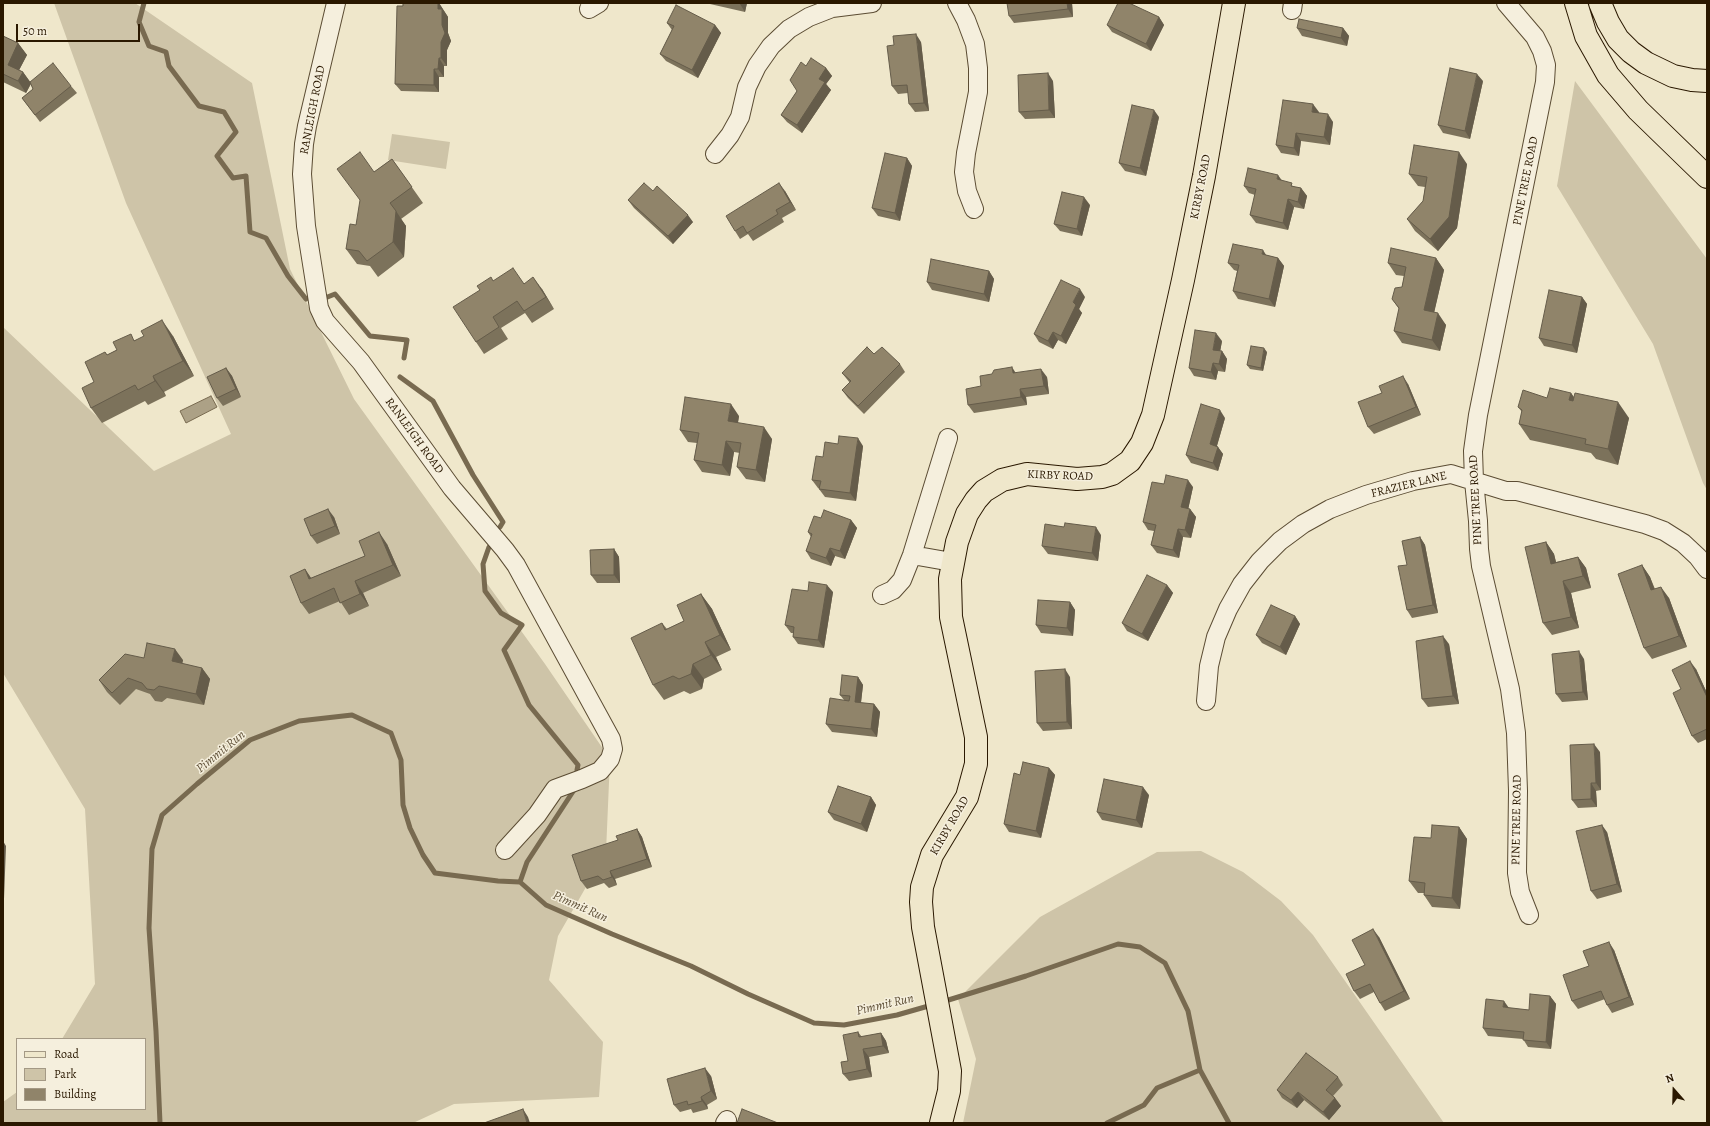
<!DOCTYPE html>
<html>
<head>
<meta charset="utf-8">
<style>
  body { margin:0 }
  #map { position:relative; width:1710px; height:1126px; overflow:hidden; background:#efe7cb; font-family:Alegreya,serif }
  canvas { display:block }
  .frame { position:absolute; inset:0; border:4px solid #2a1800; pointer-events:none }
  .legend { position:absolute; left:16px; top:1038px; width:130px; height:72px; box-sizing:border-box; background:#f5efdd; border:1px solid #a49985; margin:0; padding:5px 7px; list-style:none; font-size:12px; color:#2a1800 }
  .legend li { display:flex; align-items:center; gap:8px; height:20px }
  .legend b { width:20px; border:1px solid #a49985 }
  .north { position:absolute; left:1654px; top:1070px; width:40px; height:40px; -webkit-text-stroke:3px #f5efdd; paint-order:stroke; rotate:340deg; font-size:11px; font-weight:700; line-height:16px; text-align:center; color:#2a1800 }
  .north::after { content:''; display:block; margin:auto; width:14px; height:18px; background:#2a1800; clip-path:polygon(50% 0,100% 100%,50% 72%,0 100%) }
  .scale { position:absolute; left:16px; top:24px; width:124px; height:18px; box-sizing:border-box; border:2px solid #2a1800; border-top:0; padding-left:5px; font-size:12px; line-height:14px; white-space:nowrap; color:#2a1800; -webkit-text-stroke:3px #f5efdd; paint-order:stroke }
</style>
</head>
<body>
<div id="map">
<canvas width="1710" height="1126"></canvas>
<div class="frame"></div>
<ul class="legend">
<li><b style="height:5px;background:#efe7cb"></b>Road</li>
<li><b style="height:11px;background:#cec4a8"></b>Park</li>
<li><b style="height:11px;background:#90846a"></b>Building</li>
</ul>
<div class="north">N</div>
<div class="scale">50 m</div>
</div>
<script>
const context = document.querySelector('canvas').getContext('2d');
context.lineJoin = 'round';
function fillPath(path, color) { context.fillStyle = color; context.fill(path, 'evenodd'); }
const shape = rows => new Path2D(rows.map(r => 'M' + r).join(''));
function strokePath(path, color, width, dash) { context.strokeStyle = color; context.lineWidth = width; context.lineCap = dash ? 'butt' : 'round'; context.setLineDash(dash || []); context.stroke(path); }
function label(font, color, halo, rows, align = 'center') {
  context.font = font + ' Alegreya,serif'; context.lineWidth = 3; context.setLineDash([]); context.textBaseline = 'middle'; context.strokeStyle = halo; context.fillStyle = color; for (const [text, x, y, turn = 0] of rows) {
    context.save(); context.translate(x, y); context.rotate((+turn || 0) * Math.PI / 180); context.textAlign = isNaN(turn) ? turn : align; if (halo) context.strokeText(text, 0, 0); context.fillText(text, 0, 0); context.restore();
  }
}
fillPath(shape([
  [54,3,135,3,252,83,290,269,354,399,545,664,610,759,606,852,558,936,549,980,603,1042,599,1097,454,1104,413,1123,3,1123,3,1102,17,1092,17,1109,145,1109,145,1039,62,1039,95,984,85,809,3,673,3,327,154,471,231,434,126,203],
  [1575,81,1707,259,1707,490,1703,483,1653,344,1557,186],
  [392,134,450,142,446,169,388,160],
  [1201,851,1243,872,1281,901,1313,935,1444,1123,963,1123,976,1059,958,999,1040,917,1157,852]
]), '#cec4a8');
const water = shape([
  [211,396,217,407,186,423,180,411,211,396]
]);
fillPath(water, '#aca186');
strokePath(water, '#786a50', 1);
strokePath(shape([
  [144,3,139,22,149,46,166,52,169,66,199,106,224,112,236,132,217,156,233,178,246,176,250,232,266,238,288,276,306,299],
  [325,298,335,294,370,336,407,340,404,358],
  [400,377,433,401,473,475,503,522,500,527],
  [489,547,483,564,485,591,501,613,522,625,504,650,529,705,578,765,577,770],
  [520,882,527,862,574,790],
  [942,1002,1026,976,1118,944,1140,947,1165,963,1188,1011,1200,1070,1229,1123],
  [160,1123,156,1031,149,928,152,849,162,815,197,784,250,740,299,721,352,715,391,733,401,760,403,805,410,828,423,855,435,873,498,881,520,882,546,905,612,934,691,966,748,994,814,1023,844,1025,897,1015,932,1005],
  [1107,1123,1144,1105,1157,1088,1200,1070]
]), '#786a50', 5);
const minor = shape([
  [336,3,307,126,304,144,302,174,306,226,319,308,325,321,361,362,452,488,505,550,516,565,611,739,613,749,610,759,600,771,582,779,555,789,537,815,505,850],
  [957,3,966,20,975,44,978,68,978,92,966,153,964,172,967,191,974,209],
  [1506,3,1535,37,1542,51,1546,65,1545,82,1478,415,1473,451,1474,481,1478,521,1479,549,1481,566,1510,689,1516,733,1518,791,1517,873,1520,892,1529,915],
  [589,9,599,3],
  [1292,10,1293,3],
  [715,154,730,135,740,117,747,87,757,66,771,46,789,29,809,17,832,8,872,3],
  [912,555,952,562],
  [882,595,893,590,902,580,912,555,948,438],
  [1206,701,1209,666,1216,637,1228,609,1242,584,1260,561,1280,541,1303,524,1330,509,1366,495,1413,481,1451,474,1506,491,1517,491,1645,524,1664,531,1683,543,1698,557,1707,569],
  [725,1123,727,1120]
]);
const major = shape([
  [941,1123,949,1091,950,1071,923,927,921,902,922,887,932,855,967,797,976,764,976,737,951,617,950,579,957,542,967,514,976,500,984,491,1002,480,1027,474,1077,479,1102,477,1112,474,1130,461,1142,443,1153,415,1183,280,1204,176,1234,3]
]);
const highway = shape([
  [1576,3,1586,36,1608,75,1638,110,1707,177],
  [1600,3,1608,22,1618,39,1631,52,1646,63,1673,76,1692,80,1707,81]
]);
strokePath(minor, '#5b4c33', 20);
strokePath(major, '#2a1800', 24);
strokePath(highway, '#2a1800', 24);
strokePath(minor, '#f5efdd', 18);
strokePath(major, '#efe7cb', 22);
strokePath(highway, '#efe7cb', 22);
fillPath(shape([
  [403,3,439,3,448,17,448,33,451,41,447,50,447,66,444,66,444,77,439,77,439,92,401,91,395,84],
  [710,3,747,3,745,12,710,4],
  [1072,3,1073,17,1014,23,1009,16],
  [1159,17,1164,25,1151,51,1112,32,1107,25],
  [667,23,715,25,721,33,698,78,666,61,660,54,672,30],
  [1297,28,1343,28,1349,36,1347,46,1302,36],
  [3,36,18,43,27,55,19,70,23,72,30,82,71,86,77,93,40,122,22,98,33,89,31,84,26,93,3,82],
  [921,42,929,111,915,112,909,104,908,93,898,94,892,86],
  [806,66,826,68,832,76,826,84,831,90,802,133,787,122,781,115,797,91],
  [1053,81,1055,118,1025,119,1019,112],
  [1483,81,1470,139,1443,133,1438,125],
  [1319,112,1319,113,1333,122,1330,145,1301,141,1299,156,1281,153,1276,145],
  [1159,117,1146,176,1125,171,1119,163],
  [907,158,912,166,900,221,878,216,872,208],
  [392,159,423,203,401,219,406,226,404,257,378,277,370,266,357,264,346,249,356,225,374,172],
  [1467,164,1457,228,1438,251,1415,231,1407,219,1423,201,1425,187,1418,186,1409,174],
  [1282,181,1295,187,1301,188,1307,196,1304,209,1294,207,1288,230,1256,223,1250,215,1255,195,1249,193,1244,186],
  [785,191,796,210,782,218,784,222,753,241,748,234,740,239,735,231],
  [628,200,693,222,673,244,634,208],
  [1090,205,1082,236,1060,231,1054,224],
  [1266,255,1278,258,1284,266,1275,307,1238,299,1233,291,1237,271,1234,270,1228,263],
  [1436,258,1444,270,1434,312,1446,325,1440,351,1402,343,1394,331,1399,309,1392,299,1402,287,1404,276,1396,275,1388,263],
  [989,271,994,279,989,302,932,290,927,282],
  [493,281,524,283,542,289,554,309,532,323,525,313,501,328,508,339,484,354,476,342,480,290],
  [1085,297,1079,309,1082,313,1066,344,1058,340,1053,349,1039,342,1034,334],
  [1582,297,1587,304,1577,353,1544,346,1539,338],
  [173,336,194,376,164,392,166,396,148,405,145,401,102,423,91,408,94,382,105,352,107,355,135,340],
  [1222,341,1220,351,1222,351,1227,359,1225,372,1218,371,1216,380,1194,376,1189,368],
  [1267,352,1263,371,1250,369,1247,365],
  [874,354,900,364,905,372,864,414,848,398,842,390,850,383,842,373],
  [226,368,232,376,241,397,223,406,217,398],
  [1016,373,1047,377,1049,394,1026,397,1027,405,974,413,968,405,981,386],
  [1408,384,1421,415,1374,434,1368,427],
  [1571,393,1574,397,1629,418,1618,465,1596,459,1591,453,1530,440,1519,424,1522,412,1518,407,1547,398],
  [739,416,738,423,772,439,765,482,746,479,737,467,740,453,734,452,730,476,702,472,694,460,697,443,688,442,680,430],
  [1225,418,1217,446,1223,454,1218,471,1191,463,1186,455],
  [838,444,863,446,856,501,825,497,819,489,820,488,818,488,812,480,823,457],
  [1164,484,1193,487,1188,509,1190,509,1196,517,1191,538,1183,537,1179,558,1157,553,1151,545,1154,531,1148,530,1143,522],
  [334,517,340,534,317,544,311,536],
  [821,518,851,520,857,528,845,559,835,556,831,566,811,559,806,551,811,537,808,532],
  [1101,535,1098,561,1048,554,1042,546],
  [1420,537,1425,545,1438,613,1412,618,1407,610,1407,565],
  [1546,542,1554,554,1556,562,1578,557,1586,568,1591,588,1571,593,1579,628,1552,635,1543,623],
  [387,544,401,576,363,593,369,606,349,615,340,601,309,614,301,603,305,569,311,578,365,556],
  [614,549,619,557,620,583,597,583,591,575],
  [1642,565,1650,577,1655,589,1669,598,1687,647,1652,659,1644,648],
  [1167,585,1173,593,1148,641,1127,631,1122,623],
  [808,591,833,592,824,648,798,644,793,637,793,633,791,633,785,625],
  [701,594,712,609,731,650,716,657,722,670,704,679,702,689,690,694,684,691,664,700,653,685,662,623,667,629,684,621],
  [1070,602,1075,610,1073,636,1041,633,1036,625],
  [1295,616,1300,624,1286,655,1262,643,1256,635],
  [1449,644,1459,704,1428,707,1422,699],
  [144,658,183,660,182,664,202,668,210,679,204,705,167,698,162,702,155,701,150,694,136,689,120,705,107,692,99,680],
  [1584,659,1588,700,1562,702,1556,694],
  [1696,669,1707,693,1707,739,1698,743,1692,736,1681,689],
  [858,677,863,685,861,703,874,704,880,712,877,737,832,732,826,724,844,700,840,695],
  [1070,677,1072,729,1043,731,1037,723],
  [1600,752,1601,790,1596,791,1597,807,1578,808,1572,800],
  [1049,768,1055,775,1041,838,1009,832,1004,824,1020,775],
  [1149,795,1142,828,1102,820,1097,812],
  [871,797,876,805,867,832,834,820,828,812],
  [1459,827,1467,839,1460,909,1432,907,1424,895,1424,893,1418,893,1409,881,1431,838],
  [637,829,642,837,652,867,615,879,617,885,609,888,604,883,587,889,581,881,618,840],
  [1607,832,1622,892,1597,899,1591,891],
  [1379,937,1410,999,1385,1011,1380,1003,1374,992,1360,999,1354,991,1365,965],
  [1614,950,1634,1005,1612,1013,1607,1005,1605,999,1578,1009,1572,1001,1589,966],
  [1550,996,1556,1004,1551,1049,1528,1047,1523,1039,1488,1036,1483,1028,1509,1008,1529,1010],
  [858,1032,862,1037,881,1033,886,1041,889,1053,869,1057,872,1077,849,1081,843,1074],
  [711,1076,717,1099,707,1105,708,1109,693,1113,691,1109,680,1112,674,1105],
  [1338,1077,1343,1085,1333,1096,1335,1098,1341,1106,1329,1120,1304,1100,1297,1108,1282,1098,1277,1090]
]), '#7c725b');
fillPath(shape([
  [438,3,439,3,448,17,448,33,451,41,447,50,447,66,441,58,438,9],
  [740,3,747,3,745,12,740,4],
  [1067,3,1072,3,1073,17,1068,9],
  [1159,17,1164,25,1151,51,1146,44],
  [715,25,721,33,698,78,692,70],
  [1343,28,1349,36,1347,46,1341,38],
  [916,34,921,42,929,111,924,103],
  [18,43,27,55,16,76,8,65],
  [439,58,444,66,444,77,438,69],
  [826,68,832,76,826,84,831,90,802,133,797,125,819,79],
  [434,69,439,77,439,92,434,85],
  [23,72,31,83,26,93,18,81],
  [1048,73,1053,81,1055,118,1049,110],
  [1477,74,1483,81,1470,139,1465,131],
  [1313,104,1319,112,1318,120,1312,112],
  [1154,110,1159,117,1146,176,1140,168],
  [1328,114,1333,122,1330,145,1324,137],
  [1296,133,1301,141,1299,156,1294,148],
  [1459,152,1467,164,1457,228,1438,251,1430,239],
  [907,158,912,166,900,221,895,213],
  [1278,175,1283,182,1277,179],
  [779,183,785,191,796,210,790,202],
  [1301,188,1307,196,1304,209,1298,202],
  [1084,197,1090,205,1082,236,1077,229],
  [1288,199,1294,207,1288,230,1283,223],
  [396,211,406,226,404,257,393,242],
  [688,215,693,222,673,244,668,236],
  [1263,250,1268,258,1262,254],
  [1278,258,1284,266,1275,307,1269,299],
  [1436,258,1444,270,1432,322,1424,310],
  [989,271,994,279,989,302,984,294],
  [533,277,542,289,554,309,546,297],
  [1080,289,1085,297,1079,309,1082,313,1066,344,1061,336,1073,302],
  [1582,297,1587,304,1577,353,1572,345],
  [1438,313,1446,325,1440,351,1432,340],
  [162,320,173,336,194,376,183,361],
  [1053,332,1058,340,1053,349,1048,341],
  [1216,333,1222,341,1219,358,1213,350],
  [1264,348,1267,352,1263,371,1261,368],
  [1222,351,1227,359,1225,372,1219,364],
  [1213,363,1218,371,1216,380,1211,372],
  [1012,367,1017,375,1013,373],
  [226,368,232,376,241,397,236,389],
  [1041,369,1047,377,1049,394,1044,386],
  [153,376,164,392,166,396,155,381],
  [1403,376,1408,384,1421,415,1416,407],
  [1020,389,1026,397,1027,405,1021,397],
  [1571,393,1581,409,1569,400],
  [1618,402,1629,418,1618,465,1608,449],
  [731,404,739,416,736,433,728,421],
  [1220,410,1225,418,1215,452,1210,444],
  [764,427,772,439,765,482,756,470],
  [858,438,863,446,856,501,850,493],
  [726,441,734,452,730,476,722,465],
  [1218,447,1223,454,1218,471,1213,463],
  [1188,480,1193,487,1187,515,1181,507],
  [328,509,334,517,340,534,335,526],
  [1190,509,1196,517,1191,538,1185,530],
  [851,520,857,528,845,559,840,551],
  [1096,527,1101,535,1098,561,1092,553],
  [1178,529,1183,537,1179,558,1173,550],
  [379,532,387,544,401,576,393,565],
  [1420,537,1425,545,1438,613,1433,605],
  [1546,542,1554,554,1559,575,1551,564],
  [830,548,835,556,831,566,826,558],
  [614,549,619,557,620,583,614,575],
  [1578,557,1586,568,1591,588,1583,576],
  [1642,565,1650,577,1659,602,1651,590],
  [305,569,313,581,309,579],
  [355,581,363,593,369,606,360,594],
  [1563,581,1571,593,1579,628,1571,617],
  [827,585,833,592,824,648,818,640],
  [1167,585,1173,593,1148,641,1142,634],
  [1661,587,1669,598,1687,647,1679,636],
  [701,594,712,609,731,650,720,635],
  [1070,602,1075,610,1073,636,1067,628],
  [1295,616,1300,624,1286,655,1280,647],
  [1443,636,1449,644,1459,704,1453,696],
  [705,642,716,657,722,670,711,655],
  [175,649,183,660,180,673,172,661],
  [1579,651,1584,659,1588,700,1583,692],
  [1690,661,1696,669,1707,693,1707,697],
  [693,664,704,679,702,689,691,674],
  [202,668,210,679,204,705,196,694],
  [1065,669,1070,677,1072,729,1067,722],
  [858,677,863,685,860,710,855,702],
  [874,704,880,712,877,737,871,729],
  [1594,744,1600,752,1601,790,1596,783],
  [1049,768,1055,775,1041,838,1036,831],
  [1591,783,1596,791,1597,807,1591,799],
  [1143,787,1149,795,1142,828,1136,820],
  [871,797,876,805,867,832,861,824],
  [1602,825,1607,832,1622,892,1617,884],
  [1459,827,1467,839,1460,909,1452,898],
  [637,829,642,837,652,867,647,859],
  [3,841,6,846,4,899,3,898],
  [610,871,615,879,617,885,612,877],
  [1373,929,1379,937,1410,999,1404,991],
  [1609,942,1614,950,1634,1005,1629,997],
  [1550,996,1556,1004,1551,1049,1546,1042],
  [1504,1001,1509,1008,1503,1007],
  [881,1033,886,1041,889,1053,883,1046],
  [863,1049,869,1057,872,1077,867,1069],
  [705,1068,711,1076,717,1099,711,1091],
  [1298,1092,1304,1100,1297,1108,1291,1100],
  [701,1097,707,1105,708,1109,702,1101],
  [1335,1098,1341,1106,1329,1120,1323,1112],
  [523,1109,528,1117,530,1123,527,1123]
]), '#655c4a');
const building = shape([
  [403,3,438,3,438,9,442,9,442,25,445,33,441,42,441,58,439,58,438,69,434,69,434,85,395,84,397,6,403,6,403,3],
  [1007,3,1067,3,1068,9,1009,16,1007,3],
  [1118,3,1129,3,1159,17,1146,44,1107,25,1118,3],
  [676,5,715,25,692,70,660,54,674,26,667,23,676,5],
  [1299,19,1343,28,1341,38,1297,28,1299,19],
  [916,34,924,103,909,104,907,85,892,86,887,46,894,45,893,36,916,34],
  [3,36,18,43,8,65,23,72,18,81,3,74,3,36],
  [811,58,826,68,819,79,825,82,797,125,781,115,797,91,790,80,801,62,806,66,811,58],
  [53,63,71,86,35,115,22,98,33,89,30,82,53,63],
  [1450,68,1477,74,1465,131,1438,125,1450,68],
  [1048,73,1049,110,1019,112,1018,75,1048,73],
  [1283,100,1313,104,1312,112,1328,114,1324,137,1296,133,1294,148,1276,145,1283,100],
  [1132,105,1154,110,1140,168,1119,163,1132,105],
  [1414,145,1459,152,1449,217,1430,239,1407,219,1423,201,1427,177,1409,174,1414,145],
  [360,152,374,172,392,159,412,187,390,203,396,211,393,242,367,261,359,251,346,249,350,224,356,225,360,200,337,169,360,152],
  [885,153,907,158,895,213,872,208,885,153],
  [1248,168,1278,175,1277,179,1292,183,1291,186,1301,188,1298,202,1288,199,1283,223,1250,215,1256,189,1244,186,1248,168],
  [644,183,653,191,657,186,688,215,668,236,628,200,644,183],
  [779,183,790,202,776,210,778,214,747,233,743,226,735,231,726,216,779,183],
  [1062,192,1084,197,1077,229,1054,224,1062,192],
  [1233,244,1263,250,1262,254,1278,258,1269,299,1233,291,1239,265,1228,263,1233,244],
  [1391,248,1436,258,1424,310,1438,313,1432,340,1394,331,1399,308,1392,299,1395,288,1402,287,1406,267,1388,263,1391,248],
  [931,259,989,271,984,294,927,282,931,259],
  [513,268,524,284,533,277,546,297,524,311,517,301,493,317,499,327,476,342,453,307,480,290,477,286,491,277,493,281,513,268],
  [1061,280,1080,289,1073,302,1076,305,1061,336,1053,332,1048,341,1034,334,1061,280],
  [1549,290,1582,297,1572,345,1539,338,1549,290],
  [162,320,183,361,153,376,155,381,138,390,135,385,91,408,82,388,94,382,85,362,105,352,107,355,117,350,113,342,131,334,134,341,144,336,141,331,162,320],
  [1195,330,1216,333,1213,350,1222,351,1219,364,1213,363,1211,372,1189,368,1195,330],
  [1251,346,1264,348,1261,368,1247,365,1251,346],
  [867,347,874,354,882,347,900,364,858,406,842,390,851,381,842,373,867,347],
  [1012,367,1013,373,1041,369,1044,386,1020,389,1021,397,968,405,966,389,981,386,980,376,992,374,994,370,1012,367],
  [226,368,236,389,217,398,207,377,226,368],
  [1403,376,1416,407,1368,427,1358,402,1382,393,1379,386,1403,376],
  [1550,388,1571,393,1569,400,1573,401,1575,393,1618,402,1608,449,1585,444,1586,439,1519,424,1522,410,1518,407,1523,390,1547,398,1550,388],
  [685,397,731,404,728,421,764,427,756,470,737,467,741,443,726,441,722,465,694,460,699,433,680,430,685,397],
  [1201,404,1220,410,1210,444,1218,447,1213,463,1186,455,1201,404],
  [839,436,858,438,850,493,819,489,821,481,812,480,816,456,823,457,825,442,838,444,839,436],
  [1166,475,1188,480,1181,507,1190,509,1185,530,1178,529,1173,550,1151,545,1156,525,1143,522,1152,482,1164,484,1166,475],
  [328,509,335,526,311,536,304,519,328,509],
  [824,510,851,520,840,551,830,548,826,558,806,551,812,534,808,532,814,516,821,518,824,510],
  [1065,523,1096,527,1092,553,1042,546,1045,524,1064,527,1065,523],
  [379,532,393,565,355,581,360,594,340,603,334,588,301,603,290,576,305,569,309,579,365,556,359,541,379,532],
  [1420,537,1433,605,1407,610,1398,566,1407,565,1402,541,1420,537],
  [1546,542,1551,564,1578,557,1583,576,1563,581,1571,617,1543,623,1525,547,1546,542],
  [614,549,614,575,591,575,590,550,614,549],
  [1642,565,1651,590,1661,587,1679,636,1644,648,1618,574,1642,565],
  [1147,575,1167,585,1142,634,1122,623,1147,575],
  [809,582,827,585,818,640,793,637,794,627,785,625,792,589,808,591,809,582],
  [701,594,720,635,705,642,711,655,693,664,691,674,679,679,673,676,653,685,631,638,662,623,665,630,684,621,677,605,701,594],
  [1038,600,1070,602,1067,628,1036,625,1038,600],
  [1271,605,1295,616,1280,647,1256,635,1271,605],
  [1443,636,1453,696,1422,699,1416,641,1443,636],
  [147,643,175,649,172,661,202,668,196,694,159,686,154,690,147,689,142,683,128,678,112,693,99,680,125,654,144,658,147,643],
  [1579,651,1583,692,1556,694,1552,654,1579,651],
  [1690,661,1707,697,1707,729,1692,736,1673,693,1681,689,1672,670,1690,661],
  [1065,669,1067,722,1037,723,1035,671,1065,669],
  [842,675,858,677,855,702,874,704,871,729,826,724,830,698,849,701,850,696,840,695,842,675],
  [1594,744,1596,783,1591,783,1591,799,1572,800,1570,745,1594,744],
  [1023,762,1049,768,1036,831,1004,824,1014,773,1020,775,1023,762],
  [1104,779,1143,787,1136,820,1097,812,1104,779],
  [838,786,871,797,861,824,828,812,838,786],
  [1432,825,1459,827,1452,898,1424,895,1425,883,1409,881,1414,837,1431,838,1432,825],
  [1602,825,1617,884,1591,891,1576,831,1602,825],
  [637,829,647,859,610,871,612,877,603,880,598,876,581,881,572,855,618,840,616,836,637,829],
  [1373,929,1404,991,1380,1003,1370,984,1354,991,1346,974,1365,965,1352,940,1373,929],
  [1609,942,1629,997,1607,1005,1601,991,1572,1001,1563,975,1589,966,1583,951,1609,942],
  [1530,994,1550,996,1546,1042,1523,1040,1524,1032,1483,1028,1486,999,1504,1001,1503,1007,1529,1010,1530,994],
  [858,1032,859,1037,881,1033,883,1046,863,1049,867,1069,843,1074,841,1062,848,1061,843,1035,858,1032],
  [1306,1053,1338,1077,1326,1090,1335,1098,1323,1112,1298,1092,1291,1100,1277,1090,1306,1053],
  [705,1068,711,1091,701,1097,702,1101,688,1105,687,1101,674,1105,667,1079,705,1068],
  [523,1109,527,1123,484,1123,523,1109],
  [742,1109,778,1123,737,1123,742,1109]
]);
fillPath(building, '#90846a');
strokePath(building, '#655c4a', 1);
label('12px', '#2a1800', '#f5efdd', [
  ["RANLEIGH ROAD",313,110,-79],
  ["PINE TREE ROAD",1526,181,-79],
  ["KIRBY ROAD",1201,187,-79],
  ["RANLEIGH ROAD",414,436,54],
  ["KIRBY ROAD",1060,476,2],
  ["FRAZIER LANE",1409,485,-14],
  ["PINE TREE ROAD",1476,500,-93],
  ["PINE TREE ROAD",1517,820,-89],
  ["KIRBY ROAD",950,826,-60]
]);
label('italic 13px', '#5e4f36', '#f5efdd', [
  ["Pimmit Run",221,752,-39],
  ["Pimmit Run",580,907,24],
  ["Pimmit Run",885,1005,-13]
]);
</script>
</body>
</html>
